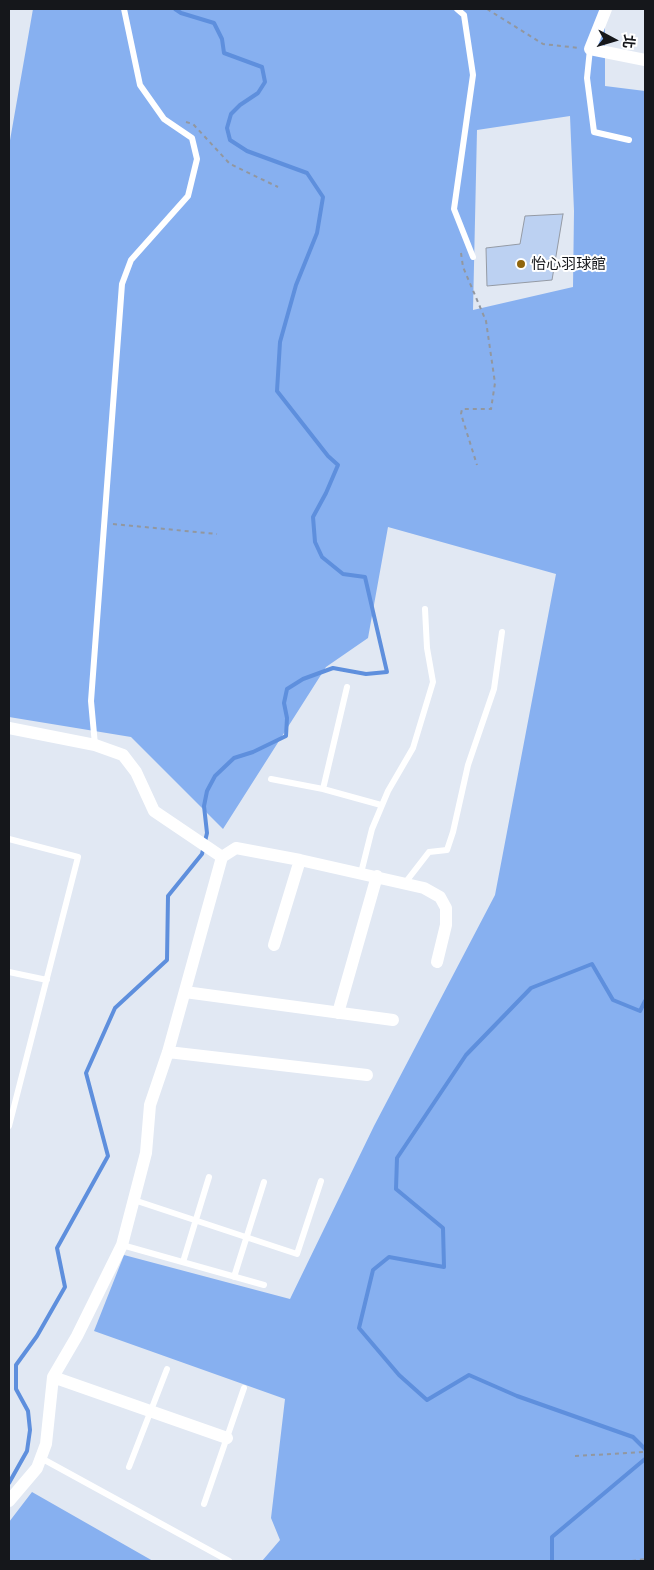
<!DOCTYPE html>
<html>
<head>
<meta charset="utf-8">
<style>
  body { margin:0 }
  #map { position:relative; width:654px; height:1570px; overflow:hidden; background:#e1e8f3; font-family:Mulish,"Noto Sans TC",sans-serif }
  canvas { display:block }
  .frame { position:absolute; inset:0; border:10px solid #15171b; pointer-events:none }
  .north { position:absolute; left:589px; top:15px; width:50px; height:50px; -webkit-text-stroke:4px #fff; paint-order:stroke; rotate:96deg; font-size:14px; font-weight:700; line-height:20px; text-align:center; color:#15171b }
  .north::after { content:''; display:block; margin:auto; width:18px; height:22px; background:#15171b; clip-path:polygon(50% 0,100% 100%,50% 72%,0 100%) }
</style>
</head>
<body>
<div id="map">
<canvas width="654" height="1570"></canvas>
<div class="frame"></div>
<div class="north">北</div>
</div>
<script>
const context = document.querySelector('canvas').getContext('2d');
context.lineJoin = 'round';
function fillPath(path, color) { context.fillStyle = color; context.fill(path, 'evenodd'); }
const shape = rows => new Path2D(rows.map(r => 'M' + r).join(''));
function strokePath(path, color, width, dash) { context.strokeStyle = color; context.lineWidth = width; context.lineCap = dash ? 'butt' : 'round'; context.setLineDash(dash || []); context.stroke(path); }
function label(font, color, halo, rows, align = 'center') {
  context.font = font + ' Mulish,"Noto Sans TC",sans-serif'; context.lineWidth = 4; context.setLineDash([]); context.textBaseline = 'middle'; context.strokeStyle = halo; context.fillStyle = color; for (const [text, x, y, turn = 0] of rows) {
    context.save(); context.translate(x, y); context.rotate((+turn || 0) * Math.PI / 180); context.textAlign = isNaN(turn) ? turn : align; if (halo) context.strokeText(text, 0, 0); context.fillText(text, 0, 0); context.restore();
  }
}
fillPath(shape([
  [33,9,605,9,605,86,645,91,645,1561,262,1561,280,1540,271,1518,285,1399,94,1331,124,1255,290,1299,374,1126,495,895,556,574,388,527,368,638,326,667,223,829,131,737,9,717,9,146],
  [570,116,574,211,573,287,473,310,477,130],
  [32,1492,153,1561,9,1561,9,1522]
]), '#87b0f0');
strokePath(shape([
  [645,1001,640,1011,613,1000,592,964,531,988,466,1055,397,1158,396,1189,443,1228,444,1267,389,1257,373,1270,359,1328,399,1375,427,1400,469,1375,517,1396,633,1437,645,1449],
  [9,1483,27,1451,30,1430,28,1411,16,1389,16,1365,37,1336,65,1287,57,1248,108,1156,86,1073,115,1008,167,960,168,896,202,854,207,833,204,806,207,791,215,776,234,758,253,752,286,736,287,718,284,703,287,689,303,679,333,668,366,674,387,672,365,577,343,574,322,557,315,542,313,517,326,493,338,465,328,456,277,391,280,342,296,285,317,233,323,197,307,173,247,151,230,140,227,128,231,114,240,105,258,93,265,82,262,67,224,53,222,39,214,23,181,13,175,9],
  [552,1561,552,1537,645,1459]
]), '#5e8fdd', 4);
const building = shape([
  [563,214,552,280,487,286,486,248,520,244,525,216,563,214]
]);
fillPath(building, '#bcd1f2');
strokePath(building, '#949aa4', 1);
strokePath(shape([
  [487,9,543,44,579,48],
  [186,122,193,124,230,164,278,187],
  [461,253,463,267,486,321,495,383,491,409,462,409,461,414,477,465],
  [113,524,217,534],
  [575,1456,645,1452],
  [632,1561,645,1559]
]), '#92979f', 2, [4, 4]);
strokePath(shape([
  [457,9,464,15,473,75,454,209,473,257],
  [590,49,587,78,594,132,629,140],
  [95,745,91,701,122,284,131,260,188,196,197,159,192,138,164,119,140,85,124,9],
  [271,779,323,789,381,805],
  [323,789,347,687],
  [9,839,78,857,9,1126],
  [361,873,372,829,388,791,413,748,433,682,427,648,425,609],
  [405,883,429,852,447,850,453,832,468,765,494,689,502,632],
  [9,972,47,980],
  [134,1200,297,1254,321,1181],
  [122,1245,264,1285],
  [183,1262,209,1177],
  [234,1277,264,1182],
  [41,1458,229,1561],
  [129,1467,167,1369],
  [204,1504,244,1388]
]), '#fff', 6);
strokePath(shape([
  [606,9,590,49,645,60],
  [9,728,95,745,123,755,136,772,154,811,222,857,168,1052,150,1105,146,1153,122,1245,77,1336,53,1377,46,1444,37,1468,9,1501],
  [222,857,236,848,300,860,424,888,440,897,446,908,446,925,437,962],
  [274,945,300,860],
  [185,992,393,1020],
  [338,1013,377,876],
  [168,1052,367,1075],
  [53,1377,227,1438]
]), '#fff', 12);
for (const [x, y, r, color] of [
  [521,264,5,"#90660e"]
]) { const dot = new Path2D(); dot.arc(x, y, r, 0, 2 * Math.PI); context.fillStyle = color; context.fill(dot); strokePath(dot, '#fff', 2); }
label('15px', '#15171b', '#fff', [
  ["怡心羽球館",531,264]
], 'left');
</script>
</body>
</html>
